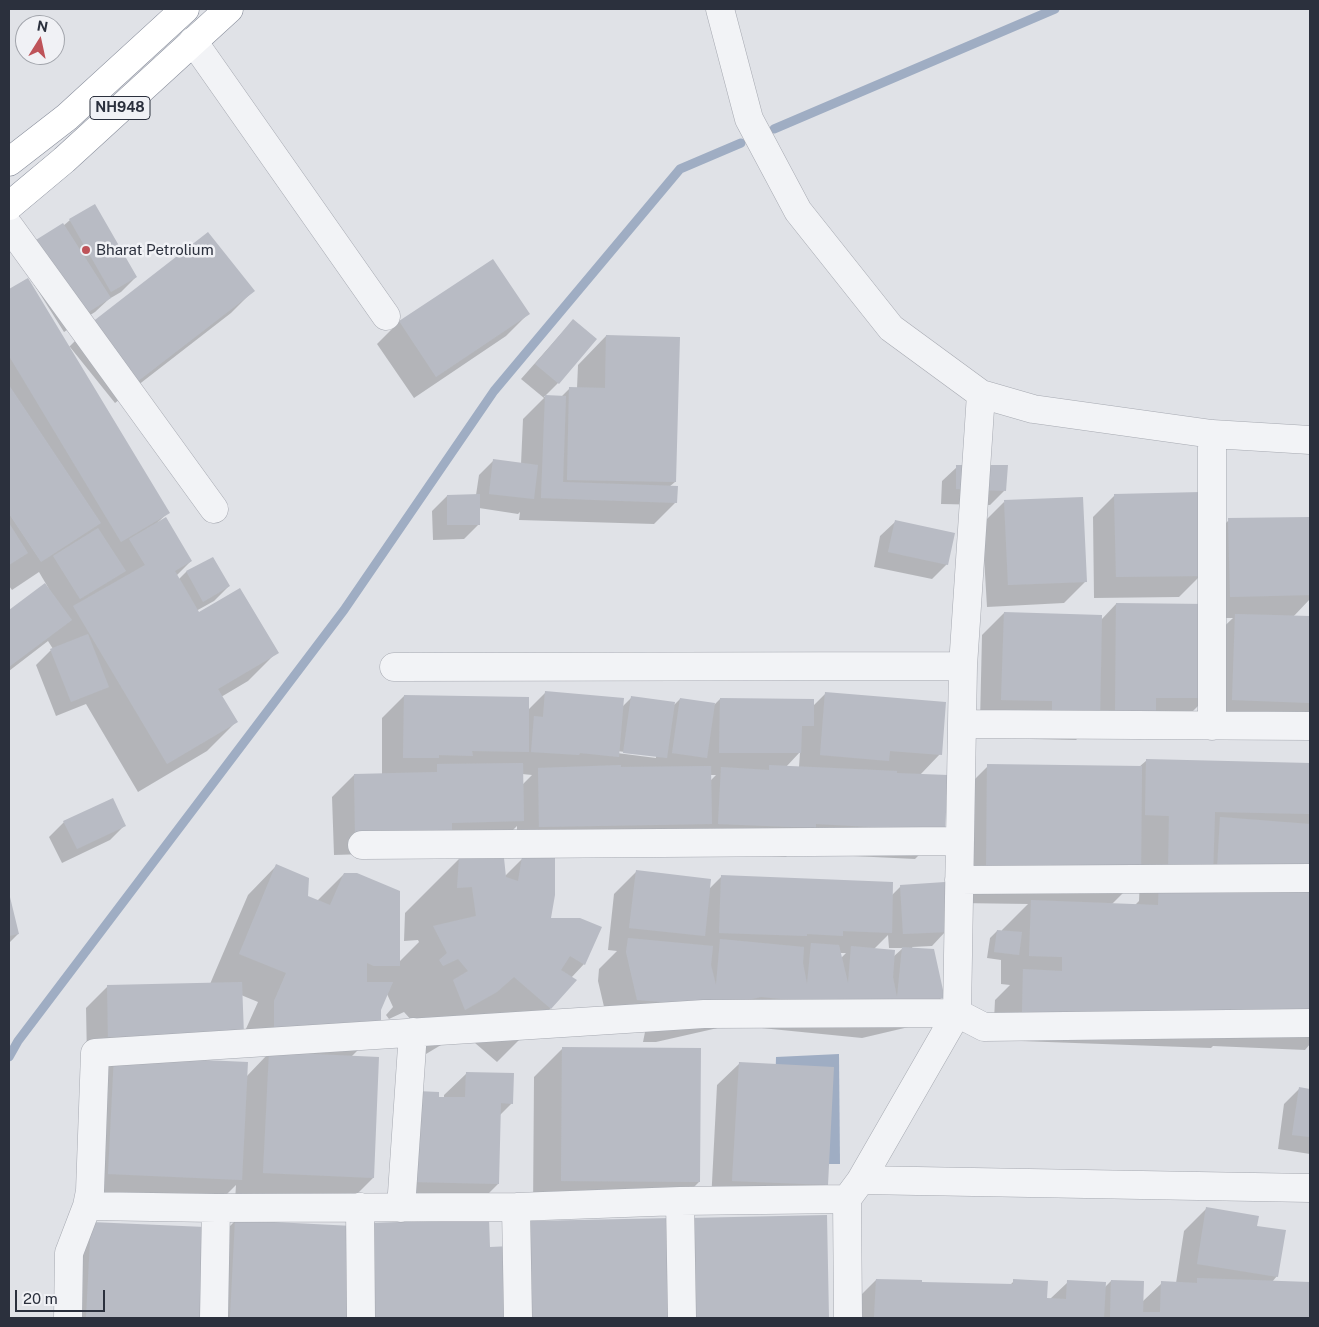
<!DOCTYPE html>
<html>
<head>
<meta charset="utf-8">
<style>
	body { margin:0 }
	#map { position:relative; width:1319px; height:1327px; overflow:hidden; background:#e0e2e7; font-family:"Public Sans",sans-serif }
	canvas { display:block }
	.frame { position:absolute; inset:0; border:10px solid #2b303d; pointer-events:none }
	.north { position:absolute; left:15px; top:15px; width:50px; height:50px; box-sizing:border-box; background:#f0f1f5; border:1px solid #a1a4ab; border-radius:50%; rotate:10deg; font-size:14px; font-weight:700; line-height:20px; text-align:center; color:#2b303d }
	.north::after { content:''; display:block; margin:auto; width:18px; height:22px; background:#be5359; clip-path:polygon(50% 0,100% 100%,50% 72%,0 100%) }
	.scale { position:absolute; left:15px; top:1290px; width:90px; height:22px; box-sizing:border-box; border:2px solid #2b303d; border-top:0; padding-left:6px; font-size:15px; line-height:18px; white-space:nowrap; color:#2b303d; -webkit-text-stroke:4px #f0f1f5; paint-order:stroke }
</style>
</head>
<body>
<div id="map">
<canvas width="1319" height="1327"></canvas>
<div class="frame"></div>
<div class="north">N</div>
<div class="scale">20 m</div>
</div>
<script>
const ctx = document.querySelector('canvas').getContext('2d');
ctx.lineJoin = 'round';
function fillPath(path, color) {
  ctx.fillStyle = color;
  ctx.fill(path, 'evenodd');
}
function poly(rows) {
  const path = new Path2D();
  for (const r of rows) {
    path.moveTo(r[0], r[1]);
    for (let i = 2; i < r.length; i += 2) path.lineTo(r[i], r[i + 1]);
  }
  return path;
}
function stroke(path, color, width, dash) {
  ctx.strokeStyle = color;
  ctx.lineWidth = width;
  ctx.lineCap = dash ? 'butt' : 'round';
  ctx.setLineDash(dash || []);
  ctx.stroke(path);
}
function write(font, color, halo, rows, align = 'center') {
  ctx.font = font + ' "Public Sans",sans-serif';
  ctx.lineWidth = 5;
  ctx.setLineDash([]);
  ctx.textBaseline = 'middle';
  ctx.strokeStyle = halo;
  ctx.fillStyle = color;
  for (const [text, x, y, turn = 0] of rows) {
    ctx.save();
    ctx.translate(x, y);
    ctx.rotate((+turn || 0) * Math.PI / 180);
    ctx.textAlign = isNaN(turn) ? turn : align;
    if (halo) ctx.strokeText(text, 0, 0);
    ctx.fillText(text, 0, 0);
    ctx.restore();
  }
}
fillPath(poly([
	[839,1054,840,1164,773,1164,776,1057]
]), '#9fadc3');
fillPath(poly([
	[70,220,136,277,121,292,109,299,95,312,64,332,18,259,63,226],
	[492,261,528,314,506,336,414,398,377,344,399,322],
	[27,279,69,347,92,324,253,291,231,313,115,403,70,347,69,348,168,513,158,522,191,561,176,576,178,580,186,572,213,558,229,586,214,601,196,611,277,652,248,681,221,697,236,722,207,751,138,792,86,704,56,716,36,665,50,651,53,649,48,641,9,671,9,611,44,585,48,590,49,589,39,572,12,590,9,586,9,290],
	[573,321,558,383,544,397,561,397,570,388,577,388,578,365,606,336,675,482,669,487,676,502,654,524,519,520,520,512,518,514,479,508,479,524,464,539,433,540,432,511,447,496,476,495,479,475,494,460,521,464,523,419,544,398,521,379,559,336],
	[957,467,1005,490,990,505,941,504,942,481],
	[1115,495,1201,575,1179,597,1094,598,1093,517],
	[1004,502,1086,581,1064,603,987,607,982,524],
	[1310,518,1310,599,1293,617,1310,617,1310,717,1211,722,1213,637,1233,618,1207,618,1206,698,1184,720,1152,719,1133,739,1094,739,1094,723,1076,740,1030,739,1030,723,980,722,982,635,1004,613,1101,620,1116,604,1208,605,1207,542,1229,520],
	[895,522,947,564,932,579,874,567,880,536],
	[546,692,622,707,632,697,673,706,680,699,713,706,720,699,813,706,826,693,940,754,920,775,944,830,915,859,790,853,786,857,690,852,517,848,517,826,500,843,429,852,334,855,332,797,354,775,382,774,382,718,404,696,528,710],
	[617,751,656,756,656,758,617,753],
	[800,752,799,767,786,767],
	[522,774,532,775,522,785],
	[710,775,716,775,710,781],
	[1147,760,1310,765,1310,1044,1305,1050,1213,1046,1211,1048,993,1040,995,1000,1010,985,1001,984,1001,960,987,958,990,938,997,931,1002,932,1002,930,1028,904,958,903,959,795,988,766,1139,767],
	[1140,876,1139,901,1135,905,1112,904],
	[64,822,124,826,110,840,62,863,49,837],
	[523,858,549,920,584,964,571,978,575,981,550,1009,497,1062,460,1030,441,1045,411,1063,413,1022,404,1012,389,1019,386,1015,393,1007,387,994,380,1010,380,1028,351,1057,373,1178,344,1207,235,1201,236,1185,212,1209,80,1203,87,1059,86,1008,108,986,210,984,248,895,276,866,307,897,317,901,344,874,399,962,419,942,418,940,404,941,405,913,459,859,504,877],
	[241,995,258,1002,245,1031,267,1055,246,1077,164,1059],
	[636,872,709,889,722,876,892,895,901,886,946,931,932,946,912,947,942,997,913,1026,862,1038,731,1025,656,1042,643,1042,645,1032,609,1028,598,981,599,969,617,951,608,950,614,894],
	[888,935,889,948,903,948,893,957,873,950],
	[840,953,846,953,841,958],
	[9,895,18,934,9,943],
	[563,1048,699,1182,670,1211,533,1209,534,1077],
	[740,1063,826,1185,804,1207,711,1202,717,1085],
	[467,1073,512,1103,499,1116,498,1184,476,1206,391,1204,444,1098,444,1095],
	[1299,1089,1310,1090,1310,1154,1278,1149,1284,1104],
	[1206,1209,1256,1227,1277,1276,1272,1282,1310,1284,1310,1318,847,1318,847,1309,876,1280,920,1283,1009,1286,1014,1281,1046,1299,1050,1299,1068,1282,1104,1288,1111,1281,1142,1302,1162,1283,1176,1283,1184,1231],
	[826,1216,828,1318,203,1318,206,1250,235,1221,489,1248,506,1248,531,1223],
	[91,1223,204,1229,200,1318,59,1318]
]), '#0003');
stroke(poly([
	[774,129,1055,9],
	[9,1057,18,1041,344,610,494,391,680,169,741,143]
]), '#9fadc3', 9);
fillPath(poly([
	[95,204,137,277,111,292,69,219],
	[63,223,111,298,79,318,31,243],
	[208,232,255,291,137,382,91,323],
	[493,259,530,314,436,377,399,321],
	[28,278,170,513,121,542,9,356,9,289],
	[573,319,597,339,559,384,535,364],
	[606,335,680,337,676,482,567,480,569,387,605,388],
	[9,385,101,523,41,562,9,514],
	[545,395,566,396,563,482,678,486,677,503,541,498],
	[493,459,538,465,534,499,489,494],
	[956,465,1008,465,1006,491,956,489],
	[1201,492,1202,576,1116,577,1114,494],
	[480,494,480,525,447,525,447,495],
	[1083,497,1087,582,1008,585,1004,500],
	[166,517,192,561,175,571,199,612,240,588,279,653,218,689,238,722,167,764,73,606,145,565,129,539],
	[1310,517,1310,595,1230,597,1228,518],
	[895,520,955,533,948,565,888,552],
	[9,523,28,553,9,565],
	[98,528,126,571,80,599,53,556],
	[213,557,230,586,203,602,186,571],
	[45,583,72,620,9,667,9,610],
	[1116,603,1208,604,1207,698,1156,698,1156,718,1115,717],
	[1004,612,1102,615,1100,719,1052,718,1052,701,1001,700],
	[1235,614,1310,616,1310,703,1232,700],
	[88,634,109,687,71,702,50,649],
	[545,691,624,698,619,757,580,753,579,755,531,752,534,716,543,717],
	[825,692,946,702,942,755,890,751,889,761,820,755],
	[404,695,529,697,529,752,472,751,473,756,439,755,439,758,403,758],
	[631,696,675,702,667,758,623,753],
	[680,698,715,703,707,758,672,753],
	[720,698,814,699,814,726,802,726,801,753,719,753],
	[1146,759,1310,763,1310,814,1215,812,1213,875,1168,874,1169,816,1145,815],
	[523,763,524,821,452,823,452,831,355,833,354,774,437,772,437,764],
	[987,764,1142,766,1141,877,986,875],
	[621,765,621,767,711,766,712,824,539,827,538,768],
	[769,765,897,771,897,773,948,775,945,831,816,824,816,828,718,824,721,767,769,770],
	[113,798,126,826,77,849,63,821],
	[1220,817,1310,824,1310,877,1217,870],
	[522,857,555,857,555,895,551,918,580,918,602,927,585,965,570,956,561,970,577,980,551,1009,514,977,497,992,465,1010,453,980,468,971,458,959,443,966,439,960,447,953,433,926,476,916,472,887,457,888,459,858,504,858,506,877,518,881],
	[276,864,309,878,308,896,330,905,344,873,357,873,400,891,400,966,374,966,367,963,367,982,393,982,381,1010,381,1028,338,1027,274,1027,274,1001,286,973,239,954],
	[636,870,711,879,705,936,629,928],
	[721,875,893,882,892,933,843,931,843,936,807,934,807,936,719,933],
	[1159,880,1310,885,1310,1020,1241,1020,1022,1012,1023,969,1062,971,1062,957,1029,956,1031,900,1158,905],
	[945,882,948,932,903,934,900,885],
	[9,893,19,934,9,936],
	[997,930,1022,932,1019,955,994,952],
	[628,938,713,946,711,965,716,985,720,939,804,947,803,963,807,984,811,943,839,945,848,983,851,946,895,950,893,977,897,997,902,947,934,949,943,990,943,998,892,1010,761,997,685,1014,673,1003,637,1000,626,952],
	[242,982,244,1035,108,1037,107,985],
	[562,1047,701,1048,700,1182,561,1181],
	[269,1052,379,1057,374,1178,263,1173],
	[114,1056,248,1062,242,1180,108,1174],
	[739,1062,834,1067,828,1185,732,1181],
	[466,1072,514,1073,513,1104,501,1103,499,1184,412,1182,417,1091,439,1092,439,1097,465,1097],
	[1299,1087,1310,1089,1310,1137,1292,1135],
	[1206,1207,1259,1216,1257,1226,1286,1230,1278,1277,1197,1264],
	[827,1215,829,1318,691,1318,688,1218],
	[672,1218,675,1318,532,1318,530,1221],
	[489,1219,490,1247,511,1246,513,1318,372,1318,368,1223],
	[235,1220,353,1226,348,1318,230,1318],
	[91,1222,205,1227,201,1318,86,1318],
	[1197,1278,1310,1282,1310,1318,1110,1318,1111,1280,1144,1281,1143,1312,1160,1312,1161,1281,1197,1283],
	[876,1279,922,1280,922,1282,1013,1284,1013,1279,1048,1281,1047,1298,1066,1299,1067,1280,1106,1282,1104,1318,874,1318]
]), '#b8bbc4');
const minor = poly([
	[720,9,749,119,798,211,891,328,981,394,1033,409,1212,434,1310,440],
	[193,41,386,316],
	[9,226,214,509],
	[1212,434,1212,726],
	[394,667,963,666],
	[962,724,1310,726],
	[362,845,960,841],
	[959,880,1310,878],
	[861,1180,1310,1188],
	[847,1199,680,1201,516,1207,216,1208,87,1206,90,1191,95,1053,704,1014,957,1013,984,1027,1310,1023],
	[680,1201,682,1318],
	[360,1207,361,1318],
	[516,1207,518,1318],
	[401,1208,413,1032],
	[68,1318,69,1253,87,1206],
	[214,1318,216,1208],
	[848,1318,847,1199,861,1180,957,1013,963,666,981,394]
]);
const highway = poly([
	[9,162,67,117,185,9],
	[9,206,64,160,229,9]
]);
stroke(minor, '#a6a9b1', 29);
stroke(highway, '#898f9c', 29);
stroke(minor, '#f2f3f6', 28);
stroke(highway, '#fff', 28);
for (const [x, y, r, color] of [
	[86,250,5,"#be5359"]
]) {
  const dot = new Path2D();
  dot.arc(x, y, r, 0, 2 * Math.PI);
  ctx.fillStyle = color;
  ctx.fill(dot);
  stroke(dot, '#f0f1f5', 2);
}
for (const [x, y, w] of [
	[120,108,60]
]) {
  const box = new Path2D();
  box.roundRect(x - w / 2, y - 11.5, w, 23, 4);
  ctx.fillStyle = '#f0f1f5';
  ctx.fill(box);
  stroke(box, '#2b303d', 1);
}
write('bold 14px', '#2b303d', null, [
	["NH948",120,108]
]);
write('15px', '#2b303d', '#f0f1f5', [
	["Bharat Petrolium",96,250]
], 'left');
</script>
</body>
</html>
